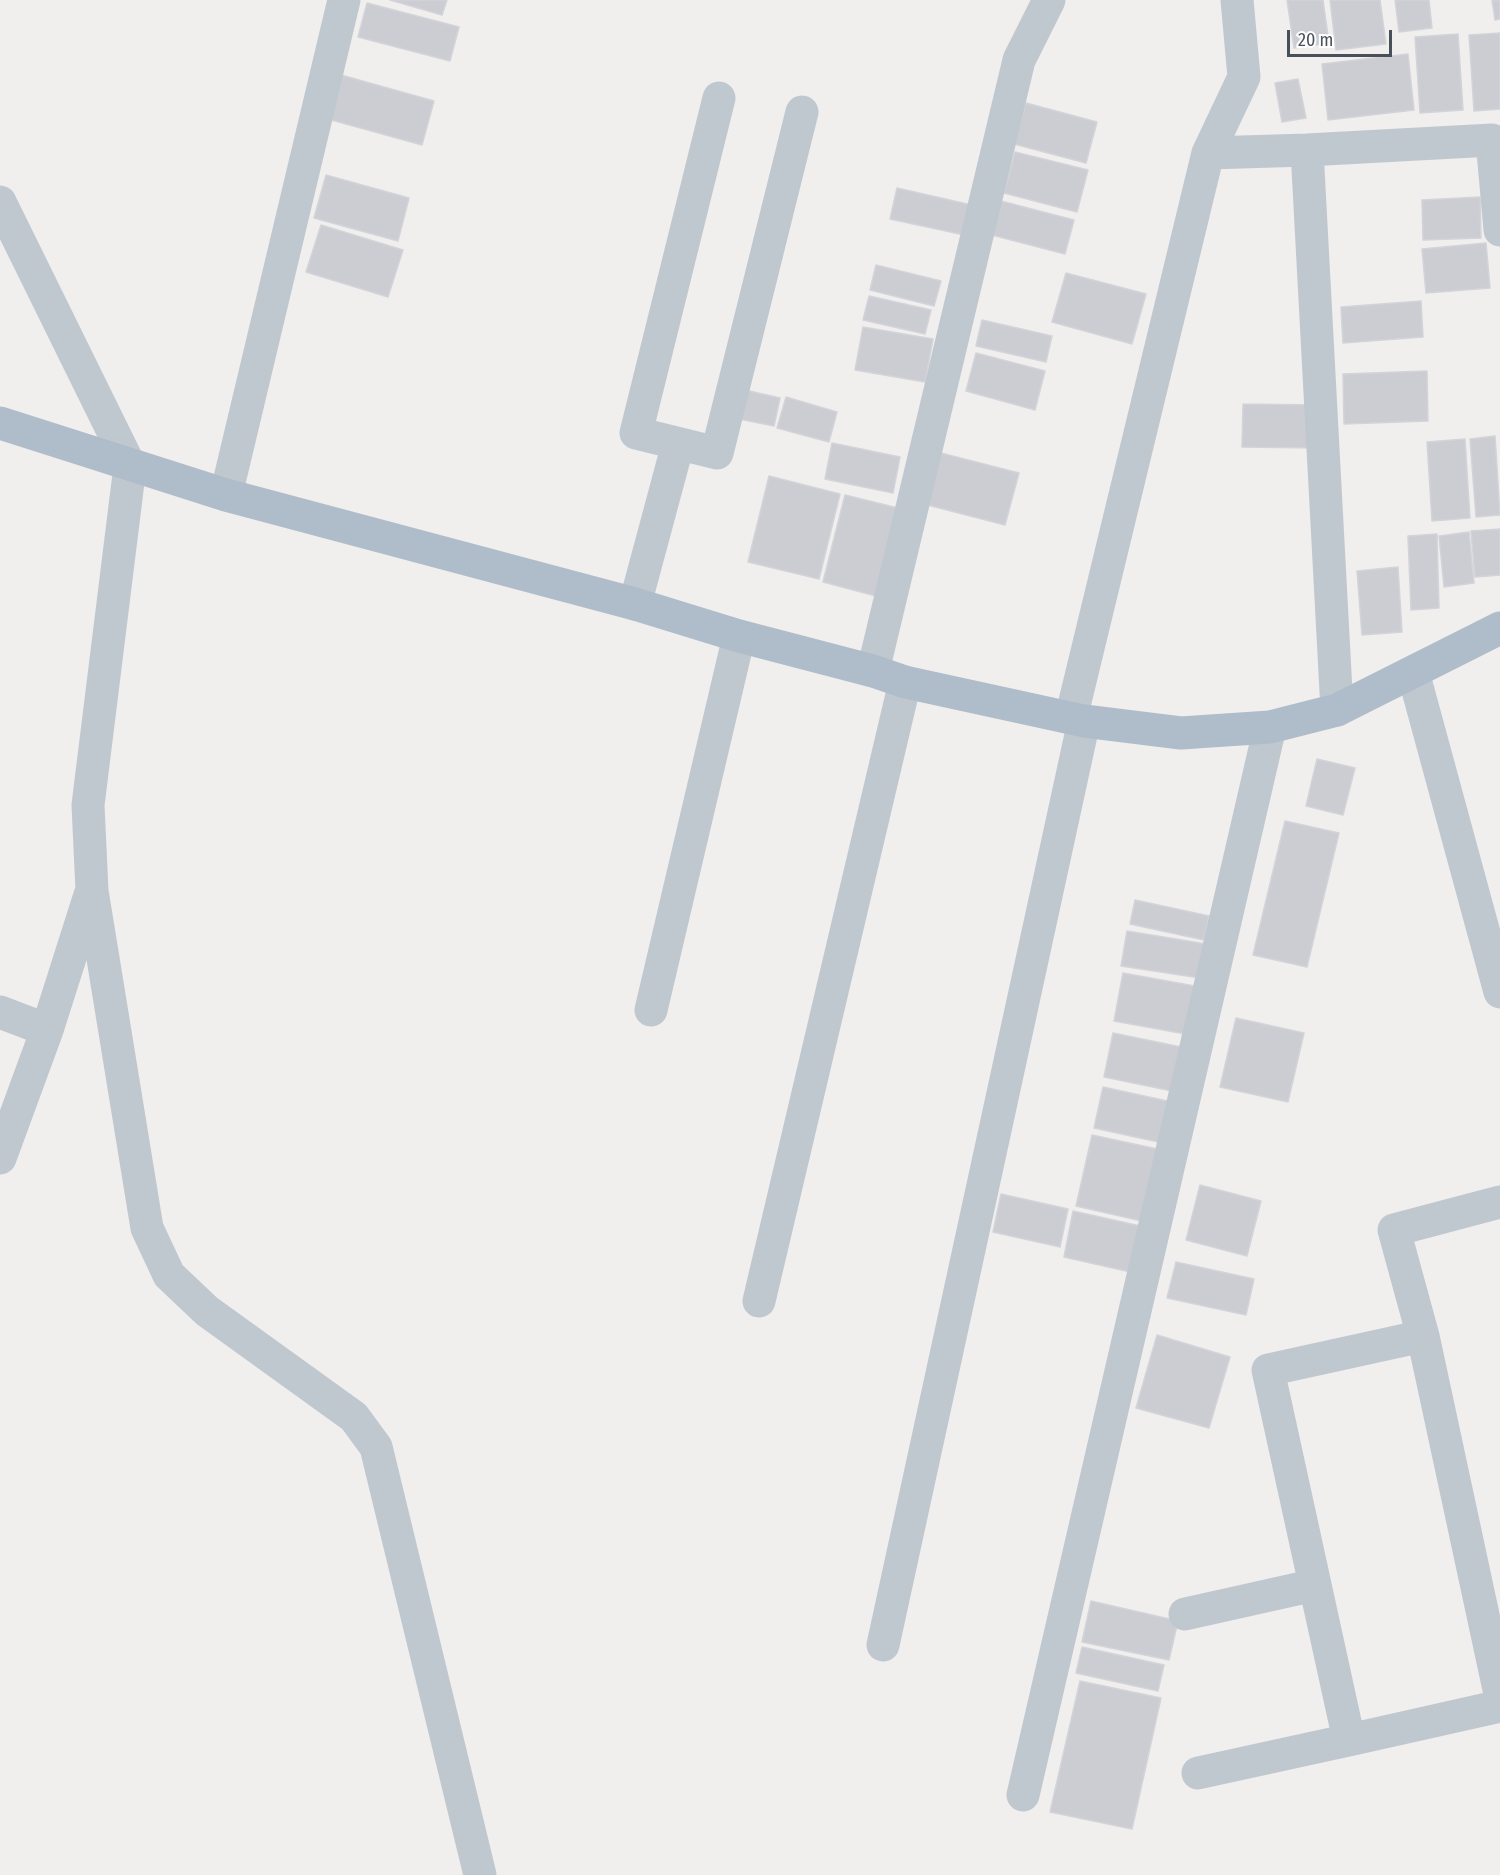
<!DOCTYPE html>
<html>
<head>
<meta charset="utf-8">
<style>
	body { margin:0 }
	#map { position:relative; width:1500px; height:1875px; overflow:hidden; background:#f1eeee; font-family:"Fira Sans Condensed",sans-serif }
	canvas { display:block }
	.scale { position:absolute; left:1287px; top:30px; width:105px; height:27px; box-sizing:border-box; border:3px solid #48515a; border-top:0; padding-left:8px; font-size:18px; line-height:21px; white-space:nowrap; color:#48515a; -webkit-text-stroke:4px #fff; paint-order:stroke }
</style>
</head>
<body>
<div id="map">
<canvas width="1500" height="1875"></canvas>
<div class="scale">20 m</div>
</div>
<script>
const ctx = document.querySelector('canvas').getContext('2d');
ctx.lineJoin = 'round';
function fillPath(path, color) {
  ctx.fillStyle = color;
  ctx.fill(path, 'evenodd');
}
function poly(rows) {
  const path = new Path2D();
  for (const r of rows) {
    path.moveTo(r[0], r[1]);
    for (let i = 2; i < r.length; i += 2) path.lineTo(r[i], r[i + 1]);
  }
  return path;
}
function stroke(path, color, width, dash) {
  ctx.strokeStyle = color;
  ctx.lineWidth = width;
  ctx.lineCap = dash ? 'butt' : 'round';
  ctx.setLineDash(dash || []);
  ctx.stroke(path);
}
const building = poly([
	[390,0,447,0,442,15,390,0],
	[1287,0,1323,0,1329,43,1294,48,1287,0],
	[1330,0,1380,0,1386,44,1336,50,1330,0],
	[1395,0,1429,0,1432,28,1399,32,1395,0],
	[1492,0,1500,0,1500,19,1495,20,1492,0],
	[367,3,459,27,450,61,358,37,367,3],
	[1500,33,1500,109,1474,111,1469,35,1500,33],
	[1458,34,1463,110,1420,113,1415,37,1458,34],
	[1408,54,1414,110,1328,120,1322,64,1408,54],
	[341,75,434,101,422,145,328,119,341,75],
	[1298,79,1306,118,1282,122,1275,83,1298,79],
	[1026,103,1097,122,1086,163,1014,144,1026,103],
	[1015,152,1088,170,1077,212,1004,193,1015,152],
	[326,175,409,198,398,241,314,218,326,175],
	[897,188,976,206,969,236,890,219,897,188],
	[1480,197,1481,238,1423,240,1422,200,1480,197],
	[997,200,1074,220,1065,254,988,234,997,200],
	[321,225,403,250,388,297,306,272,321,225],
	[1486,243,1490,288,1426,293,1422,249,1486,243],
	[876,265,941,281,934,306,870,290,876,265],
	[1066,273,1146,294,1132,344,1052,322,1066,273],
	[869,296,931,310,925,334,863,320,869,296],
	[1421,301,1423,337,1343,343,1341,307,1421,301],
	[982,320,1052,336,1046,362,976,346,982,320],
	[863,327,933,339,925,382,855,370,863,327],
	[976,353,1045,371,1035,410,966,391,976,353],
	[1427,371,1428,421,1344,424,1343,374,1427,371],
	[745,390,780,398,774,426,739,419,745,390],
	[786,397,837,412,829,442,777,428,786,397],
	[1243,404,1317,405,1316,448,1242,447,1243,404],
	[1495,436,1500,515,1476,517,1470,439,1495,436],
	[1465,439,1470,518,1432,521,1427,442,1465,439],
	[832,443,900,457,893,493,825,479,832,443],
	[933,451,1019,473,1005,525,920,503,933,451],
	[769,476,840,494,819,579,748,562,769,476],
	[845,495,898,508,876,596,823,582,845,495],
	[1500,529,1500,575,1475,577,1471,531,1500,529],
	[1469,532,1474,583,1444,587,1439,536,1469,532],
	[1437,534,1439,608,1411,610,1408,536,1437,534],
	[1398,567,1402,632,1362,635,1357,571,1398,567],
	[1317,759,1355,768,1343,815,1306,806,1317,759],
	[1285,821,1339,833,1307,967,1253,955,1285,821],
	[1135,900,1209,916,1204,940,1130,924,1135,900],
	[1127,931,1206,944,1200,978,1121,966,1127,931],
	[1123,973,1200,987,1191,1035,1114,1021,1123,973],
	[1236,1018,1304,1033,1288,1102,1220,1087,1236,1018],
	[1113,1033,1186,1048,1177,1092,1104,1077,1113,1033],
	[1103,1087,1172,1102,1163,1143,1094,1128,1103,1087],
	[1092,1135,1162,1150,1146,1222,1076,1206,1092,1135],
	[1200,1185,1261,1201,1247,1256,1186,1240,1200,1185],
	[1001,1194,1068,1209,1060,1247,993,1232,1001,1194],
	[1073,1211,1145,1227,1135,1273,1064,1257,1073,1211],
	[1176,1262,1254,1279,1246,1315,1167,1298,1176,1262],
	[1157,1335,1230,1357,1209,1428,1136,1408,1157,1335],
	[1091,1601,1178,1621,1169,1660,1082,1642,1091,1601],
	[1082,1647,1164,1665,1158,1691,1076,1673,1082,1647],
	[1080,1681,1161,1698,1132,1829,1050,1812,1080,1681]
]);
fillPath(building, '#cccdd2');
stroke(building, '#d2d4d9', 1.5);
stroke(poly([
	[719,98,636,433,717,453,802,112],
	[1307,150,1337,710],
	[1208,153,1307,150,1492,140,1500,230],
	[0,202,130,466,88,805,92,891,147,1228,169,1275,207,1311,354,1417,376,1447,480,1875],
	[226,495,344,0],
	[635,604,678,444],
	[873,671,1019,60,1049,0],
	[1413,672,1500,992],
	[1071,718,1208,153,1244,77,1237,0],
	[651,1010,739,636],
	[0,1012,47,1030],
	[0,1158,47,1030,90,895],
	[1500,1202,1394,1230,1423,1336,1500,1694],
	[759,1301,905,682],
	[1423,1336,1268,1370,1349,1740,1500,1706],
	[1185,1614,1315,1585],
	[883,1645,1084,721],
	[1198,1773,1349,1740],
	[1023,1795,1270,727]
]), '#c0c8cf', 33);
stroke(poly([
	[0,423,226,495,635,604,739,636,873,671,905,682,1084,721,1181,733,1270,727,1337,710,1500,628]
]), '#afbdcb', 33);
</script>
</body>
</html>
